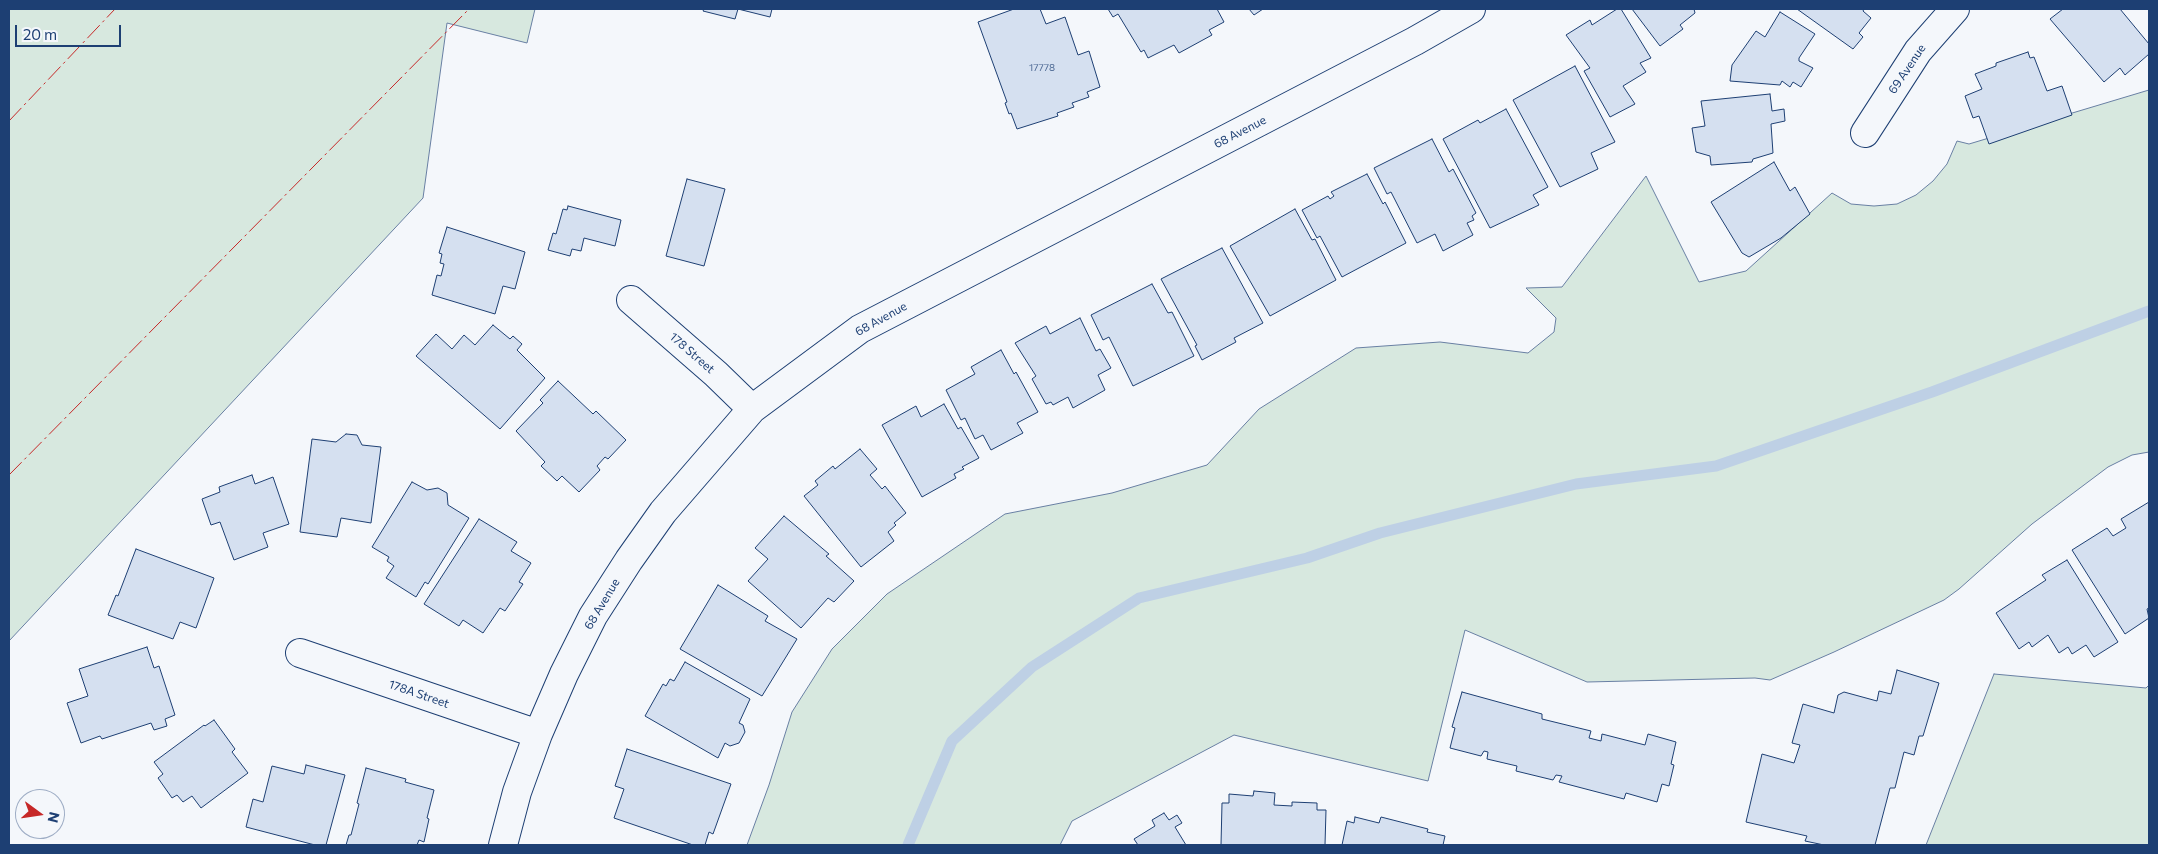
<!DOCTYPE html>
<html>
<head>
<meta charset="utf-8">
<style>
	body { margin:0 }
	#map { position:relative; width:2158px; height:854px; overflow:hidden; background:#f4f7fb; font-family:Commissioner,sans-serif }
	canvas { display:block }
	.frame { position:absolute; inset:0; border:10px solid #1d3f73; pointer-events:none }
	.north { position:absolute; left:15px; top:789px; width:50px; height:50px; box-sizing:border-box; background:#f4f7fb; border:1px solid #9eadc5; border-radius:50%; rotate:104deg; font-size:14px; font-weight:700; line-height:20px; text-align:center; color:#1d3f73 }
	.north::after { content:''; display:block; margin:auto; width:18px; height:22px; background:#c62828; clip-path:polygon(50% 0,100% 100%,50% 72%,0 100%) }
	.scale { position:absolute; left:15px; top:25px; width:106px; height:22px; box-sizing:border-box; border:2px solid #1d3f73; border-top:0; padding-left:6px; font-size:15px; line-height:18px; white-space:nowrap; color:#1d3f73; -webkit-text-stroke:4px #f4f7fb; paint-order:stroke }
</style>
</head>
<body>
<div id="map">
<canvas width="2158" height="854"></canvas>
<div class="frame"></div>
<div class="north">N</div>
<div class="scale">20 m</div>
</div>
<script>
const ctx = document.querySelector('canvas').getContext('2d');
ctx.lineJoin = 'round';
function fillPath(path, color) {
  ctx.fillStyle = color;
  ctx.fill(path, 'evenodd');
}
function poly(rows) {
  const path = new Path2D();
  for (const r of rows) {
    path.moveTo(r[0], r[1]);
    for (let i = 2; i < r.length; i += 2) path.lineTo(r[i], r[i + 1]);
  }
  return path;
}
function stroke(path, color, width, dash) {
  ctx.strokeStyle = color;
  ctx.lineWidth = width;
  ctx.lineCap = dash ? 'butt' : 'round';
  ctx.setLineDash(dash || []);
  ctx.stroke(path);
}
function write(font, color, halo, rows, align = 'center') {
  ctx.font = font + ' Commissioner,sans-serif';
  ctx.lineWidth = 4;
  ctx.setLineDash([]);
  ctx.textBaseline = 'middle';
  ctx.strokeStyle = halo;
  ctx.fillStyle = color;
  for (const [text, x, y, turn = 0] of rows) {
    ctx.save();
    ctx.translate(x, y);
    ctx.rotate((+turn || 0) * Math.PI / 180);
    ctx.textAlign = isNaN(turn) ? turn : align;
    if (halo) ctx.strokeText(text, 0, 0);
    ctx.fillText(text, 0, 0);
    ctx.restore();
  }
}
const green = poly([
	[9,9,535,9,527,43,447,23,423,198,9,641,9,9],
	[2149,90,2149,452,2132,455,2108,467,2032,524,1959,589,1944,600,1834,652,1770,680,1755,678,1587,682,1465,630,1428,781,1234,735,1072,821,1060,845,747,845,769,785,792,712,832,649,887,594,1005,514,1112,493,1207,465,1259,409,1356,348,1440,342,1528,353,1554,332,1556,318,1526,288,1562,287,1646,176,1699,282,1746,271,1832,193,1851,204,1874,206,1897,204,1916,195,1933,181,1947,164,1957,141,1969,144,2149,90],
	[1994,674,2146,688,2149,685,2149,845,1926,845,1994,674]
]);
fillPath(green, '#d7e8df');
stroke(green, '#687fa3', 1);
stroke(poly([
	[908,845,952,741,1032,667,1139,598,1307,558,1380,533,1576,484,1716,466,1932,392,2149,311]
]), '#bed0e5', 11);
const building = poly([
	[704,9,772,9,770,17,738,9,735,19,703,11,704,9],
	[1014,9,1040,9,1046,24,1065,17,1078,55,1089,51,1100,87,1087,92,1089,97,1072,103,1074,107,1057,113,1058,116,1017,129,1011,113,1009,114,1005,103,1007,102,978,22,1014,9],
	[1108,9,1217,9,1224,22,1209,30,1212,35,1179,53,1174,45,1148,58,1144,50,1141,52,1118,14,1113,17,1108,9],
	[1249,9,1263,9,1254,15,1249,9],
	[1617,9,1621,9,1651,58,1640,63,1646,72,1623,86,1635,104,1610,117,1584,71,1590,68,1566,35,1590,20,1592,25,1617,9],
	[1632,9,1694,9,1695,13,1680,25,1683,29,1660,46,1632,9],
	[1797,9,1864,9,1863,11,1871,18,1859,33,1863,37,1853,49,1797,9],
	[2063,9,2120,9,2149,44,2149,54,2125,75,2120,68,2104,82,2050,19,2063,9],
	[1780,12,1815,34,1799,58,1799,61,1813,68,1801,87,1793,82,1790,87,1782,81,1780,85,1730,81,1732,65,1756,31,1765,37,1780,12],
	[2028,52,2030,58,2034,57,2047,91,2062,86,2072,115,1989,144,1979,116,1973,118,1965,96,1982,89,1975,74,1996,66,1996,63,2028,52],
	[1575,66,1615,142,1591,153,1598,169,1560,187,1513,100,1575,66],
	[1770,94,1772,111,1784,109,1785,121,1771,124,1773,153,1753,159,1752,162,1711,165,1710,156,1696,152,1692,128,1705,126,1701,101,1770,94],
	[1506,109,1548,187,1533,195,1539,205,1490,228,1443,139,1478,120,1480,123,1506,109],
	[1432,139,1449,172,1453,169,1476,213,1472,216,1474,220,1467,223,1473,235,1443,251,1435,234,1417,243,1391,192,1387,194,1374,168,1432,139],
	[1774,162,1790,191,1795,187,1810,214,1781,238,1749,257,1742,253,1711,202,1774,162],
	[1367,174,1383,204,1385,202,1406,243,1342,277,1320,236,1317,238,1302,210,1328,196,1330,199,1334,196,1331,192,1367,174],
	[687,179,725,189,704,266,666,256,687,179],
	[568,206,621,220,615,246,584,238,581,251,572,249,570,256,548,250,553,233,556,234,563,209,567,210,568,206],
	[1295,209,1312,240,1315,239,1336,280,1270,316,1230,246,1295,209],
	[447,227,525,252,515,289,503,286,495,314,432,295,437,275,441,276,444,264,440,263,442,254,439,253,447,227],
	[1222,248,1263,323,1234,338,1236,342,1202,360,1195,346,1197,345,1161,279,1222,248],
	[1152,284,1168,313,1172,312,1194,356,1133,386,1109,337,1103,340,1091,315,1152,284],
	[1080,318,1096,351,1100,349,1111,368,1098,375,1105,390,1073,408,1068,397,1053,405,1051,402,1046,404,1032,379,1036,376,1015,343,1046,326,1050,334,1080,318],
	[493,325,510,339,513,336,522,344,517,350,545,378,500,429,416,356,436,334,452,349,464,335,475,345,493,325],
	[1001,350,1014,374,1016,372,1038,412,1017,423,1023,433,991,450,983,435,975,439,965,418,961,420,946,390,975,374,971,367,1001,350],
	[558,381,593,414,596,411,626,440,608,459,605,457,597,466,600,470,579,492,562,476,557,481,541,466,545,462,516,431,543,403,540,400,558,381],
	[944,404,958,429,961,427,979,458,962,467,964,469,954,474,956,478,922,497,882,425,916,406,921,417,944,404],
	[346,434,357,435,362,445,381,447,371,523,341,518,337,537,300,532,312,439,336,442,346,434],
	[860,449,877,469,870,475,882,489,885,486,906,513,894,523,896,525,888,532,894,541,861,567,804,496,818,485,815,481,833,466,835,469,860,449],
	[252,475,255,484,273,477,289,524,263,533,268,547,234,560,220,522,211,525,202,499,220,492,219,487,252,475],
	[412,482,427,490,438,488,447,493,448,505,469,518,428,584,425,582,416,597,386,578,394,566,387,561,389,557,372,547,412,482],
	[2149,502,2149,608,2147,609,2149,618,2125,634,2072,550,2107,528,2113,536,2126,528,2121,519,2149,502],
	[784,516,829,554,826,556,854,581,834,602,828,598,801,628,748,581,768,559,755,548,784,516],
	[479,519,517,542,511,551,531,563,519,582,523,584,505,611,500,608,483,633,463,620,459,626,424,604,479,519],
	[136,549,214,578,196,628,180,622,173,639,108,615,116,595,118,596,136,549],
	[2067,560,2118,642,2094,657,2086,645,2072,654,2068,647,2059,653,2048,635,2032,647,2029,642,2019,649,1996,613,2046,580,2042,575,2067,560],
	[718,585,768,616,765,621,797,639,762,696,680,649,718,585],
	[147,647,154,668,159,666,175,715,165,719,167,726,154,730,151,723,102,739,100,736,81,743,67,703,88,696,79,669,147,647],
	[685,662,750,699,739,723,743,725,745,732,739,743,730,746,725,743,718,758,645,716,663,684,666,686,670,679,674,681,685,662],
	[1897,670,1939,683,1923,736,1919,736,1914,755,1904,752,1895,788,1890,788,1875,845,1824,845,1805,841,1807,836,1746,822,1762,754,1794,763,1800,745,1792,743,1803,704,1834,713,1838,695,1844,692,1877,701,1879,691,1891,694,1897,670],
	[1462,692,1542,714,1542,719,1591,731,1589,738,1601,741,1602,734,1645,745,1648,734,1676,742,1671,764,1674,765,1669,786,1662,784,1657,802,1626,793,1624,799,1559,782,1562,776,1556,775,1553,780,1516,771,1517,766,1487,759,1488,752,1484,751,1481,756,1450,748,1455,728,1452,727,1462,692],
	[214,720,235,749,232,752,248,773,201,808,192,796,183,802,177,795,172,798,158,778,163,774,154,762,204,725,205,726,214,720],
	[627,749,731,784,713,834,709,832,705,845,693,845,614,818,624,789,615,786,627,749],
	[306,765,345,775,326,845,315,845,246,827,253,799,263,802,272,766,304,774,306,765],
	[366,768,406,779,405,782,434,790,427,818,429,819,424,842,419,840,417,845,346,845,349,835,351,835,359,804,357,803,366,768],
	[1254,791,1275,793,1274,805,1292,806,1292,802,1317,803,1317,810,1326,810,1325,845,1221,845,1222,803,1229,803,1229,794,1253,796,1254,791],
	[1164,813,1169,820,1177,815,1182,823,1175,827,1186,845,1138,845,1134,839,1155,826,1152,820,1164,813],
	[1355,817,1379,823,1381,817,1428,829,1427,832,1445,836,1443,845,1445,845,1342,845,1347,821,1354,823,1355,817]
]);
fillPath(building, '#d5e0f0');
stroke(building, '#1d3f73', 1);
const minor = poly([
	[1865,133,1918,51,1955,9],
	[631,300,716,374,752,409],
	[300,653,538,734],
	[503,845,517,792,538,734,564,674,593,616,629,560,663,512,752,409,860,329,1415,41,1471,9]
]);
stroke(minor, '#1d3f73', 30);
stroke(minor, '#f4f7fb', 28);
stroke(poly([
	[9,121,115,9],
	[9,475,469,9]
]), '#c62828', 1, [18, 4, 2.5, 4]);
write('10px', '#4b6792', null, [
	["17778",1042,68]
]);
write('12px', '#1d3f73', '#f4f7fb', [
	["69 Avenue",1907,69,-56],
	["68 Avenue",1240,132,-27],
	["68 Avenue",881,319,-29],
	["178 Street",692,353,41],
	["68 Avenue",602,604,-59],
	["178A Street",419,694,19]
]);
</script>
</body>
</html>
